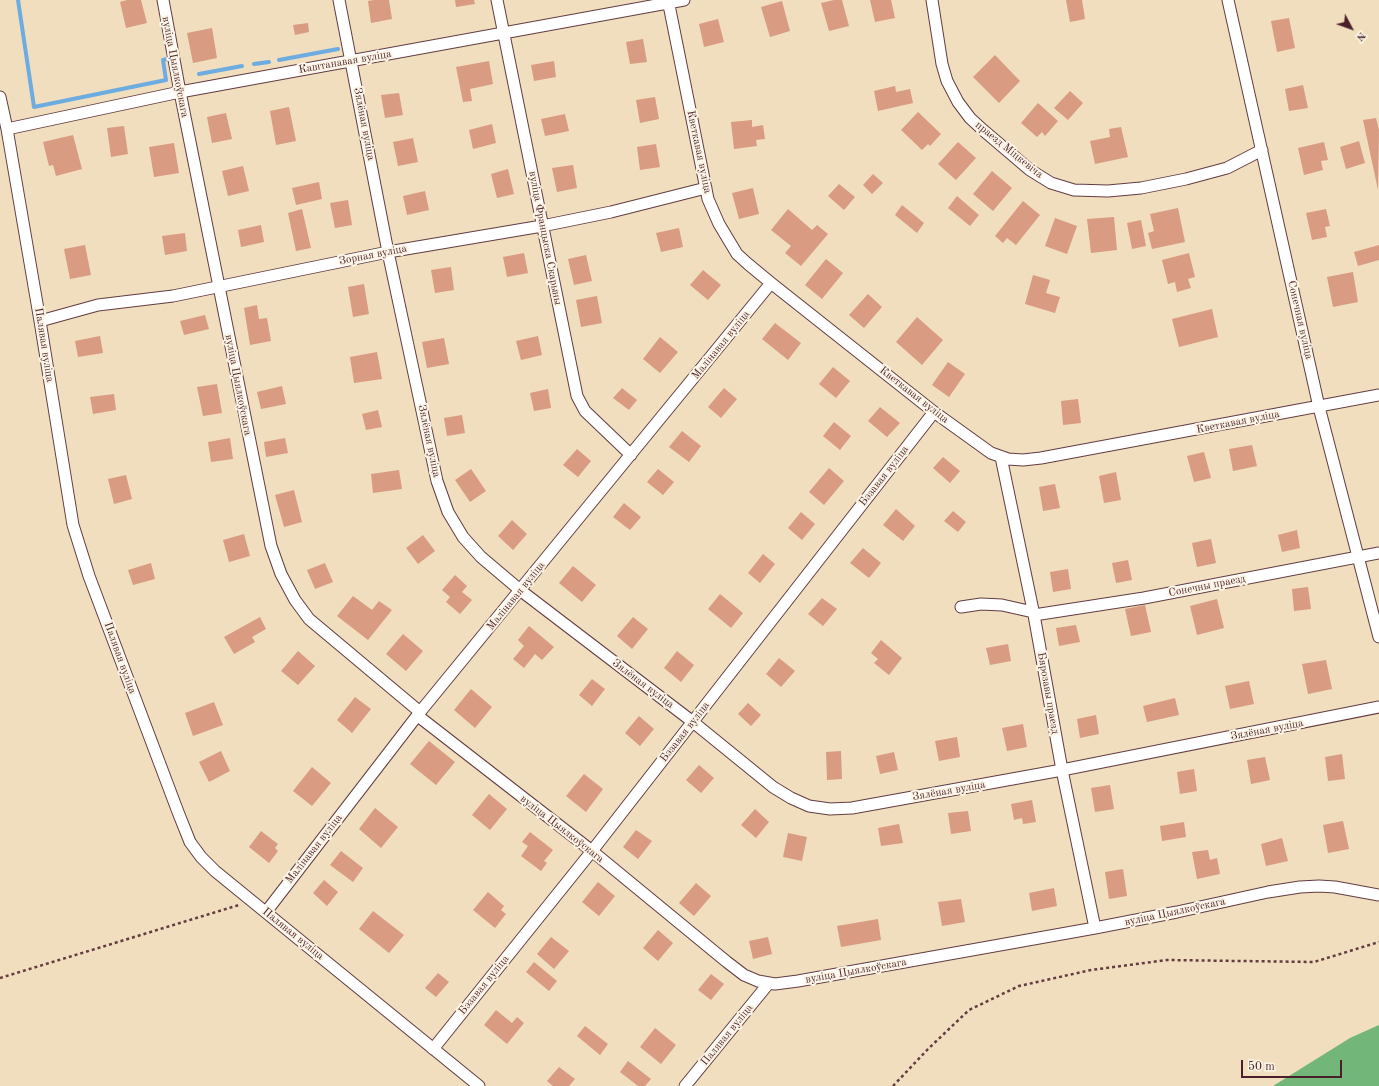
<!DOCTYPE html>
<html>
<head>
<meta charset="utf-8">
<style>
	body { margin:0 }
	#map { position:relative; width:1379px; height:1086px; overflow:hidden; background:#f0debe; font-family:"Old Standard TT",serif }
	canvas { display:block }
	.north { position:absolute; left:1331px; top:8px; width:40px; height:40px; -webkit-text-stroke:3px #fcf5e5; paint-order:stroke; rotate:131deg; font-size:11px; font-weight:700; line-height:16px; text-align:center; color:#4a1f2b }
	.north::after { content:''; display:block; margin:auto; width:14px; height:18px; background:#4a1f2b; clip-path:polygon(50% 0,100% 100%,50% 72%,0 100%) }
	.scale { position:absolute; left:1241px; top:1060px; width:101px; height:18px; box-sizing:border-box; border:2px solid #4a1f2b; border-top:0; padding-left:5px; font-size:12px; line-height:14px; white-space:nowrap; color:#4a1f2b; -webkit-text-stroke:3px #fcf5e5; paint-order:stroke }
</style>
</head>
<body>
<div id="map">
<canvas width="1379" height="1086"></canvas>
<div class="north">N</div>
<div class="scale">50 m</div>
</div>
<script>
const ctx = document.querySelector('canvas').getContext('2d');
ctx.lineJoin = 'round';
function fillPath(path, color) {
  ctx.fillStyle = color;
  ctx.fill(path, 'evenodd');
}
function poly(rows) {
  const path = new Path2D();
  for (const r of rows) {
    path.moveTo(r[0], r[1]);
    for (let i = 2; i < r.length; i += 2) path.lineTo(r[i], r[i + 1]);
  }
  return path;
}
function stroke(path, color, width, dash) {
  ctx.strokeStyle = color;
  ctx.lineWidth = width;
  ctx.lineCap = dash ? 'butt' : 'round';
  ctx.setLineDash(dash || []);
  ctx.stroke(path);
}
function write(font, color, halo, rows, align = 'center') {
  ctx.font = font + ' "Old Standard TT",serif';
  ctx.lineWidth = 4;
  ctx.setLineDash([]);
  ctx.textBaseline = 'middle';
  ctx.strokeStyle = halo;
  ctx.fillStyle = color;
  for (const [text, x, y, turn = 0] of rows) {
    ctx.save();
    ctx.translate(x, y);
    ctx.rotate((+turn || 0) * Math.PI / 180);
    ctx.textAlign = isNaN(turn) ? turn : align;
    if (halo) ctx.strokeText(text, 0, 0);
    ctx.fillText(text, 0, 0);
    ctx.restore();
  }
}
fillPath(poly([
	[1379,1025,1379,1086,1273,1086,1350,1038]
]), '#72b67a');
stroke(poly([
	[18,0,34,107,166,80,163,60,167,59],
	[279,60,338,49],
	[254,64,269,62],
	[199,74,242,66]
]), '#6cace0', 4);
fillPath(poly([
	[127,0,141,0,147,23,126,28,120,2],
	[374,0,389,0,392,19,371,23,368,1],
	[455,0,474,0,475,4,456,7],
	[834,0,842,0,849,26,829,31,821,3],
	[870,0,891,0,895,18,875,22],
	[1066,0,1082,0,1085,19,1070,22],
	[782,1,790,31,770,37,761,7],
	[1289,18,1295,48,1277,52,1271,21],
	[718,19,724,42,704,47,699,24],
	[308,23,309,32,295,35,293,25],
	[212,28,217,58,193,63,187,33],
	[643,39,647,62,630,64,626,42],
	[995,55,1020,81,999,103,973,77],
	[489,61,493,84,470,89,472,101,463,102,456,67],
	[554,61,556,77,534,81,531,65],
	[1303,85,1308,108,1289,111,1285,89],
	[895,86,896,92,910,89,913,103,878,111,874,91],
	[1070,91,1083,103,1068,120,1054,108],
	[399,93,403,115,385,118,381,95],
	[655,97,659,119,640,123,636,100],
	[1038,103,1058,121,1045,136,1042,132,1037,137,1021,123],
	[289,107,296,141,276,145,270,111],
	[918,112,941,134,930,146,928,144,922,150,901,130],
	[226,113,232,139,212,143,207,117],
	[565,114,569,131,545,136,541,119],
	[1376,118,1379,130,1378,190,1363,120],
	[752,120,752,127,763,125,765,139,756,140,757,146,734,149,731,122],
	[492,124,496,143,473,149,469,130],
	[124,126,128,154,111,157,107,128],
	[1121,127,1128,157,1095,164,1090,141,1110,137,1109,129],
	[73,135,82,169,56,176,53,165,49,166,43,142],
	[413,138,418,162,398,166,393,142],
	[1359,141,1365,163,1346,169,1340,147],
	[958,142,976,158,956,180,938,164],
	[1324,142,1328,160,1321,161,1323,170,1304,175,1298,148],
	[174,143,179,173,154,177,149,147],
	[656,144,660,167,640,170,637,147],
	[573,165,577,188,557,192,552,168],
	[243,166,249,191,228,196,222,171],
	[508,169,514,194,497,198,491,174],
	[992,171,1012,188,993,211,973,194],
	[873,174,883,183,872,194,863,185],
	[319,182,322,199,296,205,292,188],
	[839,184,855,197,844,210,828,196],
	[753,188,759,214,739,219,732,193],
	[425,191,429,210,407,215,403,196],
	[957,196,979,215,970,226,948,208],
	[348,200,352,225,335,228,330,203],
	[1023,201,1040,215,1016,245,1007,238,1003,243,995,236],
	[902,205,924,223,917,233,895,215],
	[1178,208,1185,242,1152,249,1148,233,1154,231,1150,214],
	[302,209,311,248,296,251,288,213],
	[788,209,812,230,817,225,828,234,801,266,785,253,791,246,771,230],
	[1326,209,1330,226,1325,227,1327,237,1312,240,1306,213],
	[1114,217,1117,250,1091,253,1087,219],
	[1055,218,1077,226,1067,254,1045,246],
	[1141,220,1146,246,1132,249,1127,223],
	[261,225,264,242,241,247,238,230],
	[679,228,683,247,661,252,656,233],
	[185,233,187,251,165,255,162,236],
	[85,245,91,275,70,279,64,249],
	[1379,245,1379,260,1358,266,1354,252],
	[524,253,528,273,507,277,503,257],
	[1189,253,1195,277,1188,279,1191,288,1177,292,1175,282,1168,284,1162,260],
	[586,255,592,281,574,285,568,259],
	[826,259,843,273,822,299,805,285],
	[451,267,454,290,435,293,431,270],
	[703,270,721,285,708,300,690,285],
	[1353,272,1358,302,1333,307,1327,277],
	[1033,275,1050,280,1046,293,1060,297,1055,313,1025,304],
	[364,284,369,314,353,317,348,287],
	[868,294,882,307,864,328,849,315],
	[597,296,602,323,581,327,576,300],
	[257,305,259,319,267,318,271,341,250,345,244,308],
	[1212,309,1218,337,1179,347,1172,319],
	[205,315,209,329,184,335,180,321],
	[917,317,943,340,922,365,896,342],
	[775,323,801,343,788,360,762,339],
	[100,336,103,353,78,357,75,341],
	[538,336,542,355,521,360,516,341],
	[660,337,678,352,660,373,643,359],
	[444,338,449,364,427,368,422,342],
	[377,352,382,379,354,383,350,357],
	[948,362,965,374,949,397,932,385],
	[833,367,850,381,836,398,819,384],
	[217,384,222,413,203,416,197,387],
	[282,386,286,404,261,409,257,392],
	[622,388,637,400,629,410,613,398],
	[724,388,737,399,721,418,708,407],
	[548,389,551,408,534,411,530,393],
	[114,394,116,410,93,414,90,397],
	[1078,399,1081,423,1063,425,1061,401],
	[880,407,900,423,887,437,868,421],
	[378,410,382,427,366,430,362,414],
	[462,415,465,433,447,436,444,418],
	[834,422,851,436,840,450,823,436],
	[682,431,701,446,689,462,669,447],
	[230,438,233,459,211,462,208,442],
	[285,438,288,453,266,457,264,442],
	[1252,445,1257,466,1233,471,1229,449],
	[577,449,591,461,578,477,563,465],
	[1204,452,1211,478,1194,482,1187,456],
	[943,457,960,471,950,483,933,468],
	[829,468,844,481,824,505,809,492],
	[471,469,486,491,470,502,455,480],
	[658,469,674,482,663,495,647,482],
	[399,470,402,489,373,493,371,474],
	[1116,472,1121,500,1104,503,1099,476],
	[126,475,132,499,114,504,108,479],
	[1055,484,1060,508,1043,511,1039,487],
	[294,490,302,522,284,527,275,495],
	[624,503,641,517,630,530,613,517],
	[896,509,915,526,903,541,883,525],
	[953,511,966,522,958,532,944,521],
	[801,512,815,524,802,540,788,528],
	[512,520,527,534,513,550,498,536],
	[1297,530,1300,548,1282,552,1278,535],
	[244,534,250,556,229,562,223,540],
	[423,535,435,551,418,564,406,548],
	[1211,539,1216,563,1197,567,1192,543],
	[863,548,881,563,869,578,850,563],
	[763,554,775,564,760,583,748,573],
	[1128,560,1132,580,1116,583,1112,563],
	[151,563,155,579,133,585,128,570],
	[325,563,333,582,315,589,307,570],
	[573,566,596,585,582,602,559,583],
	[1068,569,1071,589,1053,592,1050,572],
	[455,575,467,586,462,592,472,600,460,614,446,602,450,597,442,590],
	[1308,587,1311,609,1294,611,1292,589],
	[720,594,743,613,731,628,708,609],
	[353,596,372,610,379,601,392,610,368,640,337,616],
	[822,598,837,609,823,626,808,614],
	[1217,599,1224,628,1197,635,1190,606],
	[1145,605,1151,632,1131,636,1125,609],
	[260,617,266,629,252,637,255,642,234,654,224,637],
	[633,617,648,629,632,649,617,636],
	[1076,625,1080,642,1059,646,1056,628],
	[529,626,554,647,542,660,535,654,524,668,513,659,524,646,518,640],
	[403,634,423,651,406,671,386,654],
	[881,640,902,658,889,675,874,663,878,659,871,653],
	[1008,644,1011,661,990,665,986,648],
	[298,651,315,666,298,685,281,671],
	[677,651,694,665,681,682,664,668],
	[779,658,795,671,781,687,766,674],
	[1326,660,1332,689,1308,694,1302,664],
	[592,679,605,689,592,706,579,695],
	[1249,681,1254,704,1230,709,1225,686],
	[471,689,492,707,475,728,454,710],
	[355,697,371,709,352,733,337,720],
	[1175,698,1179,715,1147,722,1143,706],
	[214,702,223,725,193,736,185,713],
	[748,703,761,715,751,726,738,714],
	[1096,715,1099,734,1080,738,1077,719],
	[639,716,654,729,640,746,625,733],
	[1023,724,1027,747,1007,751,1002,728],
	[957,737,960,757,939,761,935,741],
	[429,741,455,762,436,785,410,764],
	[221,751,230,771,209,782,199,762],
	[841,751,842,779,827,780,826,752],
	[894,752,898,770,880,774,876,756],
	[1342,754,1345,779,1328,781,1325,757],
	[1265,757,1270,780,1251,784,1247,760],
	[699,765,714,778,701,793,686,780],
	[312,767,331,783,312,806,293,791],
	[1194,769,1197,791,1180,794,1177,772],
	[584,774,603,789,586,812,566,796],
	[1110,785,1114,809,1095,812,1091,788],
	[489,794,507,809,490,830,472,815],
	[1032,800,1036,822,1023,824,1022,818,1014,820,1011,804],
	[375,808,398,827,381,848,359,829],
	[755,809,769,822,756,838,741,825],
	[968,811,971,831,951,834,948,813],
	[1343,821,1349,849,1328,853,1323,825],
	[1184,822,1186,837,1162,841,1160,826],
	[899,824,903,843,881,846,878,828],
	[636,830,652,841,638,859,623,847],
	[261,831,278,844,275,848,278,851,269,863,249,847],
	[530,832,553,850,544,861,547,863,541,871,521,856,528,846,522,842],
	[788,833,807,837,802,861,783,857],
	[1282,838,1288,861,1266,866,1261,844],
	[1208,850,1210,860,1217,858,1220,874,1197,879,1192,852],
	[341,851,363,868,353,882,330,865],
	[1123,869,1127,896,1109,899,1105,872],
	[324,880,338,892,327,906,313,893],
	[598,882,615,896,599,916,582,902],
	[696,883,711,896,694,916,679,903],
	[1054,888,1057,906,1032,911,1029,893],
	[488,892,504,906,501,910,506,914,495,928,473,910],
	[961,899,965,922,942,926,938,902],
	[373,911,404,935,389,953,359,929],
	[878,919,881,940,841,947,837,926],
	[658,930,673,943,658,961,643,948],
	[551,937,569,951,554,969,537,954],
	[768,937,772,954,753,959,749,941],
	[534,962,557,981,549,991,526,972],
	[438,973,449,982,436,997,425,988],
	[711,974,724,984,711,1000,698,990],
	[496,1010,512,1023,517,1017,524,1023,507,1044,484,1025],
	[585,1026,608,1044,600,1055,577,1036],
	[655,1028,676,1045,661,1064,640,1047],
	[628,1061,651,1079,645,1086,638,1086,620,1072],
	[559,1067,575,1079,569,1086,553,1086,547,1081]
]), '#d99b82');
const street = poly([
	[163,0,180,92,271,546,281,574,295,600,309,619,420,712],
	[339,0,388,252,437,481,448,512,463,537,481,557,520,590,693,722,773,787,791,798,809,806,830,809,852,808,1062,770,1379,707],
	[497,0,577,396,585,411,631,455],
	[668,0,708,199,719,224,737,254,748,264,771,283,934,412,991,453,1008,459,1023,460,1041,458,1379,395],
	[932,0,942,64,947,81,958,102,970,118,983,130,1030,170,1051,183,1074,190,1108,191,1141,188,1186,179,1227,168,1262,150],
	[1228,0,1319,407,1379,637],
	[0,97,7,129,40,321,73,525,89,576,178,812,190,842,201,857,215,871,479,1086],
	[7,129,180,92,684,0],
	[40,321,98,305,173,296,388,252,542,226,611,212,706,188],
	[1001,457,1034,615,1062,770,1095,928],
	[961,607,981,604,1002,605,1033,612],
	[1034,615,1144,598,1379,553],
	[418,716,592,851,727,962,744,975,758,981,775,984,798,981,1095,928,1177,912,1268,892,1300,887,1319,886,1335,887,1379,895],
	[266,912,420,712,771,283],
	[433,1049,592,851,934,412],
	[685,1086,769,983]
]);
stroke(street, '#633c41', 13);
stroke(poly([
	[0,978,239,905],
	[893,1086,928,1049,969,1010,1019,986,1091,970,1167,960,1314,962,1379,942]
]), '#633c41', 2.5, [3, 3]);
stroke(street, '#fff', 11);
write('11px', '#4a1f2b', '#fcf5e5', [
	["Каштанавая вуліца",345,62,-10],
	["вуліца Цыялкоўскага",175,67,79],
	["Зялёная вуліца",364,124,79],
	["праезд Міцкевіча",1009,150,39],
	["Кветкавая вуліца",699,152,78],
	["вуліца Францыска Скарыны",545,238,79],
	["Зорная вуліца",373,255,-11],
	["Сонечная вуліца",1300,320,77],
	["Палявая вуліца",44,345,81],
	["Малінавая вуліца",721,345,-51],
	["вуліца Цыялкоўскага",238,385,79],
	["Кветкавая вуліца",914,395,38],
	["Кветкавая вуліца",1238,422,-11],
	["Зялёная вуліца",429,441,78],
	["Бэзавая вуліца",884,476,-52],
	["Сонечны праезд",1207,586,-11],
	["Малінавая вуліца",516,596,-51],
	["Палявая вуліца",120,658,70],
	["Зялёная вуліца",643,684,37],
	["Бярозавы праезд",1048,693,80],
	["Зялёная вуліца",1267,730,-11],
	["Бэзавая вуліца",685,732,-52],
	["Зялёная вуліца",949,791,-10],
	["вуліца Цыялкоўскага",562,829,38],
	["Малінавая вуліца",314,849,-52],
	["вуліца Цыялкоўскага",1175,912,-12],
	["Палявая вуліца",293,934,39],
	["вуліца Цыялкоўскага",856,971,-10],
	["Бэзавая вуліца",484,985,-51],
	["Палявая вуліца",727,1035,-51]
]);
</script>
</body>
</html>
